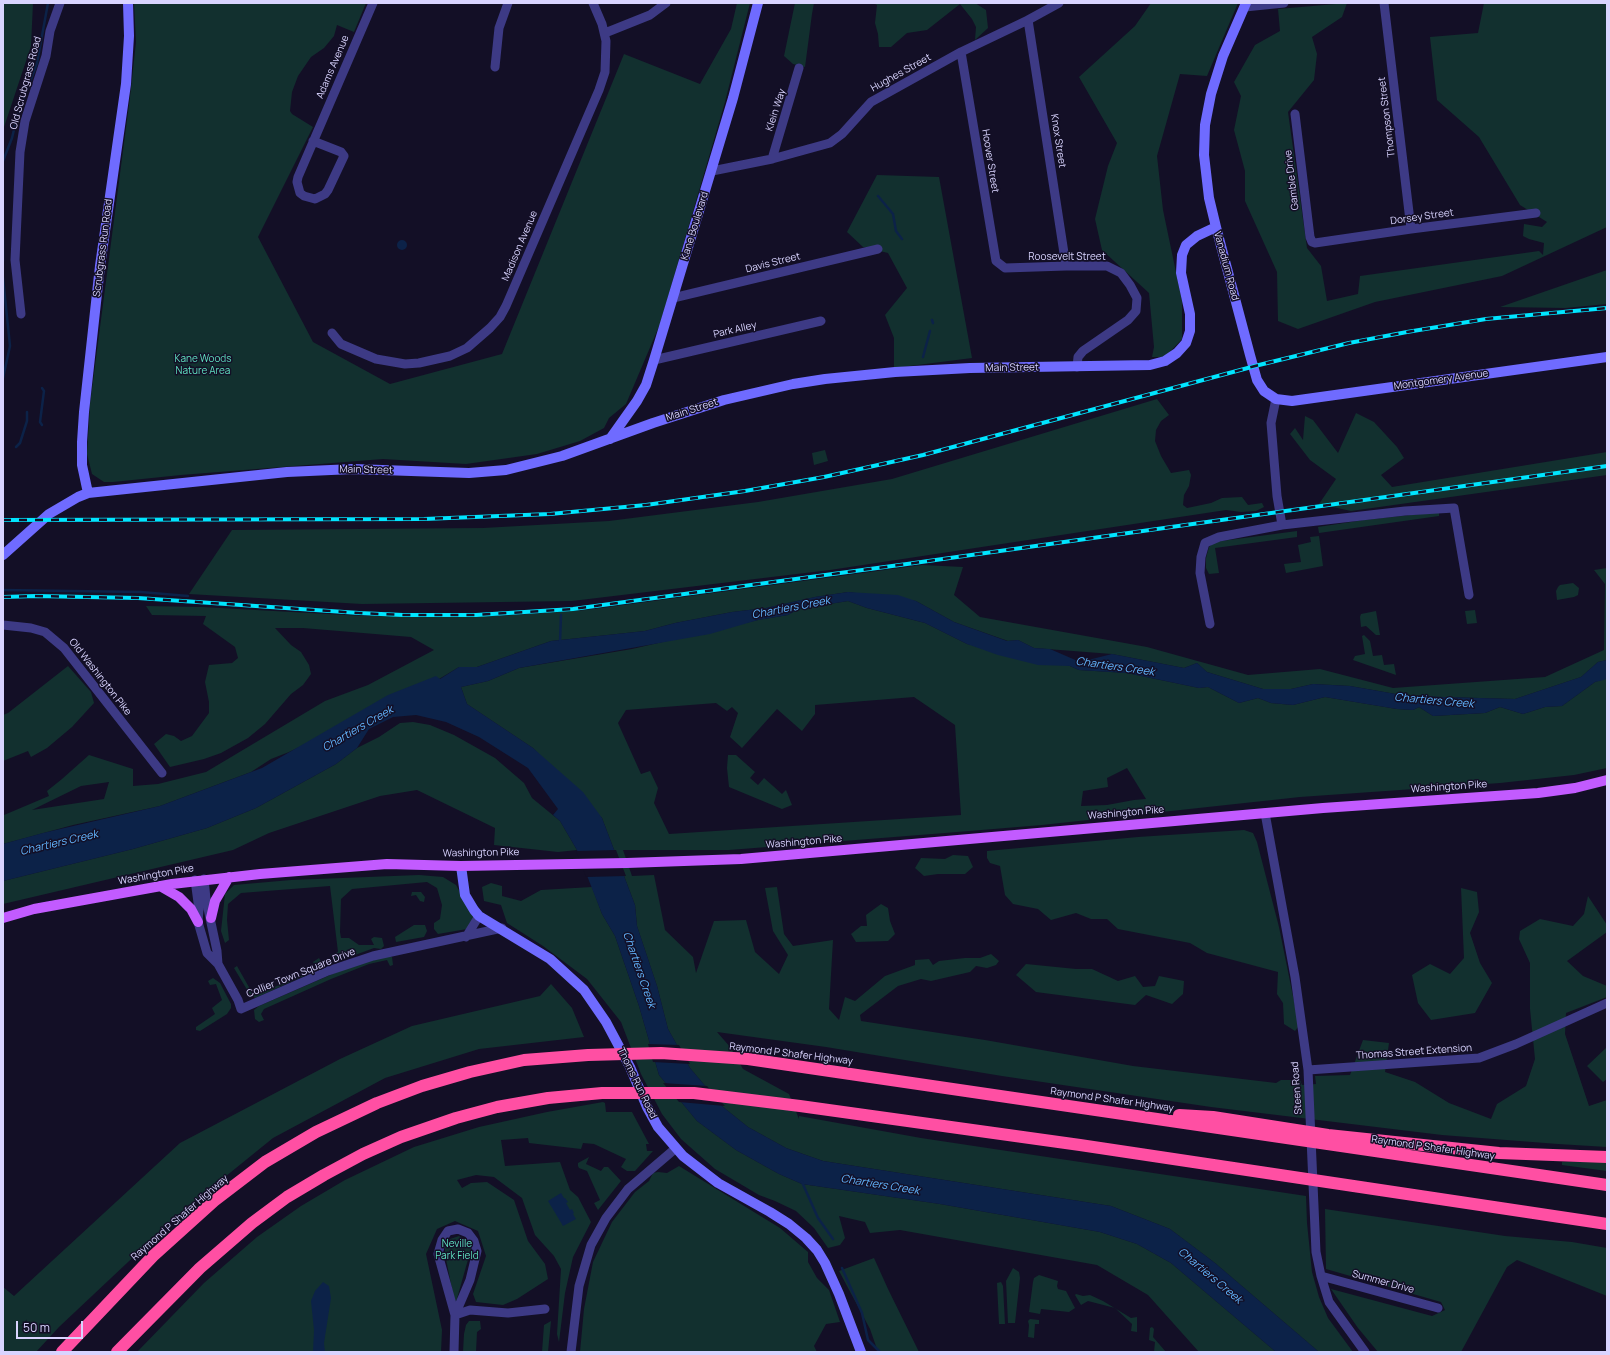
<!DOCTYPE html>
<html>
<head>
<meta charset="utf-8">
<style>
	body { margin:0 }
	#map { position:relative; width:1610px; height:1355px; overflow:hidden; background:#130f26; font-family:Manrope,sans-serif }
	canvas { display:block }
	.frame { position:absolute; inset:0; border:4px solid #d9d4ff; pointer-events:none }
	.scale { position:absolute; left:16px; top:1321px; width:67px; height:18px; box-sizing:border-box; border:2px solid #d9d4ff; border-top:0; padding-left:5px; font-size:12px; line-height:14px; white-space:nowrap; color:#d9d4ff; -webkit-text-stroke:3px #130f26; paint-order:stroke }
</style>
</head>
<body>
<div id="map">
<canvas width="1610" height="1355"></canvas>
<div class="frame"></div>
<div class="scale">50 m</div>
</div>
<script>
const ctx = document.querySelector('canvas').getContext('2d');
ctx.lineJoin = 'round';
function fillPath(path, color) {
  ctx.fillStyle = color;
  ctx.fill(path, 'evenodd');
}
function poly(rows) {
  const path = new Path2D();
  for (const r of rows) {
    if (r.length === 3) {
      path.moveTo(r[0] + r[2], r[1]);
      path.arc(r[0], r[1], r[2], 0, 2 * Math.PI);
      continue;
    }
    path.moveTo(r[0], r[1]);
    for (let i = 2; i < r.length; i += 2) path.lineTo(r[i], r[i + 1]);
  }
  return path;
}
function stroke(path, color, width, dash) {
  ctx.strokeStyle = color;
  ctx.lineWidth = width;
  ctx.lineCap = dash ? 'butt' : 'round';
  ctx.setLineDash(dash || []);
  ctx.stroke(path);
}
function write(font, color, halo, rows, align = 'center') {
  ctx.font = font + ' Manrope,sans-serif';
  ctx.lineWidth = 3;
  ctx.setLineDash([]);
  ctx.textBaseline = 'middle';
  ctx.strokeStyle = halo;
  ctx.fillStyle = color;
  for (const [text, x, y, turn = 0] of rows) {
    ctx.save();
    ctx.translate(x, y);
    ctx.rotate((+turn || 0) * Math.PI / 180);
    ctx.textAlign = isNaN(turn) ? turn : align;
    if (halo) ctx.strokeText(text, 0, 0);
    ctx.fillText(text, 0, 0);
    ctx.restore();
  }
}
fillPath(poly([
	[3,3,33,3,31,46,3,130],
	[134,3,366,3,354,32,337,25,334,36,324,48,311,57,298,76,292,92,290,111,292,114,313,127,258,237,313,342,390,384,502,354,624,54,700,84,731,29,737,3,750,3,725,102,660,324,626,404,609,418,604,428,580,441,537,454,466,464,383,459,181,475,113,482,104,482,92,474,87,454,90,404,130,97,136,42],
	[795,3,814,3,812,14,805,67,793,64,784,56],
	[873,3,975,3,986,10,988,28,975,40,976,27,972,19,960,4,927,30,907,33,891,47,879,47,878,34,875,23,877,5],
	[1151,3,1238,3,1207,76,1180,74,1157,156,1163,210,1182,301,1182,339,1165,357,1152,357,1154,347,1149,293,1102,250,1095,219,1108,166,1117,143,1079,77,1135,26],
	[1347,3,1342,17,1312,37,1317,54,1314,80,1288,112,1307,248,1321,266,1327,301,1358,294,1360,276,1539,251,1543,255,1544,243,1529,239,1523,236,1524,224,1542,227,1547,222,1520,205,1479,137,1437,100,1430,37,1478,33,1484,3,1607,3,1607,227,1502,276,1375,302,1298,329,1278,321,1277,272,1245,201,1245,171,1234,130,1241,96,1234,82,1255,45,1280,31,1278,9],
	[877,175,939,177,972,358,894,368,894,338,885,315,907,288,888,253,863,247,847,232],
	[1607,270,1607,304,1566,308,1500,307],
	[1157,399,1169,415,1161,421,1156,430,1155,441,1161,456,1171,473,1189,470,1191,475,1189,486,1184,495,1183,505,1187,508,1192,507,1211,503,1222,498,1242,497,1248,505,1262,503,1264,507,1256,511,1241,512,1226,510,830,570,572,601,362,604,189,594,232,530,483,528,609,521,758,502,892,479],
	[1356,413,1374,422,1397,447,1404,458,1381,475,1392,487,1607,452,1607,475,1351,511,1319,504,1336,479,1310,460,1290,434,1295,428,1303,440,1305,416,1313,420,1338,453],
	[825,450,828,461,814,465,812,453],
	[1439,512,1439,516,1319,533,1318,527,1364,520],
	[1297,531,1297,537,1215,548,1219,573,1209,574,1206,568,1206,558,1209,547,1214,542],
	[1319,536,1323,566,1286,573,1284,564,1301,562,1298,545,1311,542,1310,537],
	[922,565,963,567,954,595,980,617,1147,647,1248,675,1320,669,1393,688,1545,677,1604,650,1605,584,1594,570,1607,568,1607,660,1598,662,1581,677,1515,699,1407,696,1350,686,1313,684,1291,689,1263,689,1207,672,1197,663,1184,668,1112,654,1034,648,1018,640,1008,641,954,622,916,601,848,592,815,597,766,608,732,612,675,623,645,631,551,641,477,667,459,667,439,679,289,752,271,759,251,772,160,806,73,825,3,844,3,813,4,815,49,796,47,791,62,779,89,755,133,769,133,786,158,784,206,772,325,701,368,685,434,650,411,637,303,628,275,628,291,645,301,652,309,665,311,674,303,685,291,694,265,724,248,738,221,753,204,759,170,767,154,744,166,734,174,736,181,741,192,736,209,713,209,702,205,682,209,665,232,663,238,658,235,647,203,624,206,616,152,615,146,606,202,607,364,616,498,616,586,610],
	[109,782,104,799,32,810,81,786],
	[1573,583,1579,588,1578,595,1574,597,1557,600,1556,591,1558,587,1560,585],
	[848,601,867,608,925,623,967,644,1070,666,1079,670,1127,673,1199,688,1208,687,1239,703,1258,698,1271,703,1293,705,1325,697,1397,709,1413,710,1419,707,1433,716,1485,713,1500,707,1523,714,1545,707,1562,706,1595,682,1607,678,1607,768,1574,775,1500,783,1300,797,1042,825,945,833,729,850,623,850,632,876,654,875,665,930,693,957,696,973,714,921,746,920,755,952,779,974,788,955,773,931,765,888,777,887,784,934,793,946,833,940,829,1009,839,1020,845,997,855,1001,885,976,915,965,915,960,929,959,933,965,939,961,965,958,980,958,991,954,999,961,996,965,987,968,976,966,970,972,931,981,921,979,898,986,860,1015,861,1021,985,1040,1133,1066,1276,1083,1281,1080,1300,1080,1302,1085,1316,1084,1315,1076,1350,1075,1363,1040,1389,1043,1385,1072,1415,1082,1449,1103,1491,1119,1497,1104,1526,1086,1535,1059,1530,1009,1530,963,1519,939,1520,931,1540,919,1573,926,1584,914,1588,896,1607,925,1607,932,1567,961,1583,976,1607,986,1607,997,1566,1013,1565,1034,1589,1106,1607,1100,1607,1147,1558,1144,1442,1135,1211,1107,1002,1076,826,1047,717,1032,731,1048,743,1069,789,1094,799,1119,799,1116,921,1138,1306,1196,1307,1223,1312,1272,1319,1297,1328,1318,1353,1352,1319,1352,1215,1263,1170,1229,1111,1206,823,1161,786,1148,748,1127,723,1107,690,1068,668,1029,657,986,637,926,635,905,602,818,533,748,467,704,461,687,488,681,519,668,632,649,758,620,788,615,798,609],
	[914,697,955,725,961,815,669,834,654,803,658,788,650,771,641,774,618,723,626,710,716,703,727,711,732,707,738,713,730,737,742,748,777,709,802,731,815,714,815,705],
	[1127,768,1146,799,1134,800,1107,805,1081,806,1083,791,1108,787,1107,778],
	[1475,610,1477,623,1467,624,1465,611],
	[1376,611,1380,635,1376,635,1366,626,1361,627,1360,617,1361,614],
	[1364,635,1370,641,1373,656,1382,655,1384,665,1394,664,1396,675,1353,660,1355,656,1365,654,1362,636],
	[68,666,91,692,94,703,72,727,47,748,31,757,28,751,3,761,3,715,8,713],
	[413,722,430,725,454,735,495,758,524,783,532,798,560,821,577,850,558,852,494,845,495,828,417,790,380,796,269,833,233,850,3,904,3,881,133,849,207,828,256,808,336,764,357,748,379,737,400,723],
	[728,755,736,755,755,772,750,778,758,785,764,778,782,794,786,790,792,805,782,809,729,787,727,768],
	[1244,830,1253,833,1257,842,1279,927,1299,1026,1295,1031,1284,1024,1283,1003,1277,994,1278,972,1207,953,1190,943,1118,929,1107,919,1091,919,1076,913,1051,920,1038,909,1013,904,1005,895,1000,866,990,863,987,858,987,851,1138,837],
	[953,855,968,856,973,867,965,874,938,874,924,876,915,868,921,858,945,859],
	[419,875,443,877,456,885,474,917,467,929,438,934,434,929,434,923,440,919,442,905,437,888,427,882,352,889,341,899,340,932,341,938,349,938,359,945,374,945,371,939,374,937,382,938,384,946,381,949,374,948,336,962,330,955,338,952,330,886,241,893,228,904,227,920,229,940,225,943,221,931,225,894,234,885,291,880],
	[491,883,502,886,502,896,521,901,541,890,592,887,602,914,615,936,639,1006,659,1075,697,1121,736,1150,779,1174,802,1184,940,1204,1100,1232,1137,1244,1171,1263,1276,1352,1199,1352,1148,1295,1097,1265,900,1230,870,1233,865,1222,839,1216,845,1238,840,1245,828,1248,814,1228,796,1211,775,1201,759,1195,715,1169,681,1139,662,1114,641,1074,621,1022,587,979,543,946,507,923,501,905,484,901,482,887],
	[1461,888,1477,892,1479,912,1470,933,1480,963,1492,983,1475,1013,1431,1020,1418,1003,1412,975,1430,964,1450,974,1464,958],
	[412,892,421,892,425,897,424,902,420,901,416,895,411,896],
	[881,904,888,908,890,921,895,934,888,941,856,942,851,934,861,926,867,926,866,915],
	[414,925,425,925,427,931,424,937,396,942,395,937],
	[388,955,392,957,393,965,390,966,387,960,369,964,331,979,264,1009,261,1014,264,1020,259,1022,255,1019,254,1010,259,1006,351,966],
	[319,958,324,967,255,998,249,993,234,968,237,966,250,989,256,991,258,994,317,969,313,962],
	[1026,964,1076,969,1092,969,1118,981,1135,976,1143,987,1155,986,1159,976,1184,981,1183,994,1172,1004,1146,995,1135,1005,1036,992,1016,975],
	[213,978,220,983,231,1004,231,1008,227,1014,200,1031,196,1030,196,1027,215,1014,212,1008,222,1000,216,984,210,985,208,981],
	[551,984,572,1008,584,1037,479,1049,385,1078,273,1138,178,1215,59,1327,36,1352,3,1352,3,1287,14,1296,180,1143,340,1059,412,1026,540,996],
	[1607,1047,1607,1079,1603,1082,1587,1066],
	[603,1102,605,1103,606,1112,632,1112,649,1144,646,1144,647,1151,653,1151,635,1171,627,1171,621,1167,626,1159,594,1144,583,1143,581,1149,529,1143,528,1138,501,1140,505,1166,560,1162,570,1190,578,1197,591,1222,573,1257,565,1293,559,1342,557,1334,561,1269,554,1256,535,1235,522,1198,494,1177,476,1175,457,1180,462,1188,471,1183,487,1182,514,1200,528,1241,545,1264,548,1279,517,1299,503,1305,476,1302,473,1294,486,1256,478,1231,455,1221,437,1229,426,1254,442,1330,441,1352,137,1352,204,1283,257,1237,301,1206,345,1180,414,1147,479,1127,547,1112],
	[589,1157,586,1164,601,1171,604,1167,608,1167,621,1181,598,1210,594,1203,600,1200,587,1171,579,1168,578,1166,578,1163],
	[1562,1162,1607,1162,1607,1171,1562,1165],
	[679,1166,780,1228,808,1252,808,1262,817,1278,829,1290,840,1322,826,1324,814,1346,817,1352,580,1352,584,1309,593,1262,612,1222,635,1192,649,1181,653,1173,658,1172,667,1173],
	[1325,1209,1505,1236,1572,1242,1607,1248,1607,1296,1517,1260,1507,1267,1461,1352,1378,1352,1358,1328,1331,1289,1432,1316,1445,1310,1441,1302,1326,1269],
	[459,1236,468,1242,471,1249,456,1302,454,1299,445,1254,445,1247,450,1239],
	[874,1258,888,1289,919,1352,878,1352,870,1329,839,1271],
	[1013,1268,1019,1272,1020,1278,1015,1323,1008,1323,1006,1281],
	[1039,1275,1058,1281,1057,1286,1058,1289,1066,1291,1075,1308,1069,1312,1041,1309,1040,1314,1029,1312,1033,1282,1034,1278],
	[1001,1282,1003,1286,1005,1324,999,1324,997,1283],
	[1076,1294,1083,1296,1090,1295,1103,1301,1131,1318,1137,1317,1137,1332,1131,1331,1132,1324,1115,1308,1088,1301,1081,1305,1075,1295],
	[1030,1319,1039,1320,1039,1324,1035,1324,1034,1338,1028,1337,1029,1325,1028,1321],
	[469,1321,480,1321,481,1329,477,1332,476,1352,463,1352,464,1334,466,1325],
	[551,1321,548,1352,542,1352,544,1325],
	[1152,1327,1154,1329,1153,1337,1166,1352,1154,1352,1155,1342,1149,1340,1150,1328]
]), '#12302f');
fillPath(poly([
	[402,245,5],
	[848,592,898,595,916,601,954,622,1007,641,1018,640,1034,648,1050,649,1080,662,1112,654,1184,668,1197,663,1207,672,1263,689,1291,689,1313,684,1350,686,1407,696,1515,699,1581,677,1598,662,1607,660,1607,678,1604,680,1595,682,1562,706,1545,707,1523,714,1500,707,1485,713,1433,716,1419,707,1413,710,1397,709,1325,697,1293,705,1271,703,1258,698,1239,703,1208,687,1199,688,1127,673,1079,670,1070,666,1038,665,998,655,967,644,925,623,867,608,848,601,798,609,788,615,758,620,710,634,519,668,488,681,461,687,467,704,533,748,583,792,602,818,635,905,637,926,657,986,668,1029,690,1068,723,1107,748,1127,786,1148,823,1161,1111,1206,1170,1229,1215,1263,1319,1352,1276,1352,1171,1263,1137,1244,1100,1232,940,1204,802,1184,779,1174,736,1150,697,1121,659,1075,639,1006,615,936,602,914,577,850,560,821,553,815,558,809,528,768,479,737,446,722,416,715,393,717,369,729,357,748,336,764,256,808,207,828,133,849,3,881,3,844,43,833,160,806,262,768,388,695,436,676,440,679,459,667,477,667,551,641,645,631,675,623,732,612,766,608,815,597],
	[561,1193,564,1198,565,1198,568,1202,566,1203,570,1210,572,1209,574,1213,573,1214,576,1219,563,1226,548,1201],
	[323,1282,329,1286,331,1298,324,1343,325,1352,313,1352,314,1330,311,1301,315,1291]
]), '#0c2248');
fillPath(poly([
	[616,850,626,876,586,877,576,851],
	[648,1044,679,1045,690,1064,653,1062],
	[663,1083,707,1086,725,1106,679,1102]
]), '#130f26');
stroke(poly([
	[3,161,12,138,17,117,37,63,48,3],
	[878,196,893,214,896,231,902,239],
	[3,238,3,261],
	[3,278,10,346,3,378],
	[932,320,933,323],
	[923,357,930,331],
	[42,388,44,391,40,422,42,425],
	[16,447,20,443,27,421,27,412],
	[3,590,141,592,188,596],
	[560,642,561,615],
	[802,1182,818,1218,833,1239],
	[842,1268,862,1313,868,1340,880,1352]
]), '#0c2248', 2.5);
stroke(poly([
	[1384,3,1411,229],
	[1245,7,1284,3],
	[1028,20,1066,266],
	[605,33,650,15,666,3],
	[961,52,996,261,1005,268,1066,266,1107,266,1121,273,1130,285,1137,298,1136,311,1128,320,1083,351,1078,357,1077,367],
	[495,67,499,28,508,3],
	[1295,114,1310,237,1312,242,1315,243,1411,229,1536,213],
	[313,141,341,152,344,156,328,190,325,194,315,199,304,196,300,193,297,182,298,177,373,3],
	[772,159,799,68],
	[712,171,772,159,830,143,842,134,871,102,961,52,1028,20,1059,3],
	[673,298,878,249],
	[21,314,15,260,20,152,25,121,46,56,50,31,60,3],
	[332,333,341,344,376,359,405,364,419,363,450,356,467,348,490,328,500,317,506,306,599,90,605,72,606,41,602,24,593,3],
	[654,360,821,321],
	[1276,399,1271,423,1277,496,1282,525],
	[1210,624,1200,573,1201,557,1205,543,1219,537,1282,525,1405,511,1454,508,1469,595],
	[3,625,31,628,45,632,64,648,162,773],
	[1265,813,1295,977,1308,1070,1316,1252,1321,1276,1329,1302,1365,1352],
	[204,879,206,899,217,951,218,964],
	[195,880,199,910,198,922,207,953,218,964,238,1000,241,1009,328,971,373,956,502,928],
	[466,937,479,916],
	[1308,1070,1479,1058,1516,1044,1607,1003],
	[1321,1276,1438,1308],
	[455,1315,470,1310,508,1313,545,1309],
	[454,1352,455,1315,438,1254,442,1240,448,1231,458,1229,468,1233,474,1241,477,1251,470,1280,455,1315],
	[571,1352,579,1286,591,1245,606,1218,628,1189,676,1148]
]), '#3d3a85', 9);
stroke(poly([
	[1246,3,1223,56,1211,94,1205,125,1204,155,1209,198,1216,227,1250,355,1257,380,1264,391,1276,399,1292,401,1607,357],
	[610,439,637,401,646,385,654,360,733,98,758,3],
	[88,493,82,465,82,442,84,412,100,266,126,84,129,36,128,3],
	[3,555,49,514,78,497,88,493,287,472,353,469,469,473,506,470,562,456,653,423,724,400,793,384,825,379,895,372,970,368,1150,365,1165,361,1177,353,1186,343,1190,331,1190,314,1181,273,1182,255,1186,245,1197,236,1216,227],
	[461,866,465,895,474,910,479,916,550,959,584,990,606,1022,630,1067,647,1107,658,1127,683,1156,718,1183,770,1212,789,1224,806,1238,817,1250,825,1263,839,1294,861,1352]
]), '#6f6bff', 10);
stroke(poly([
	[160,886,179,897,191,909,198,922],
	[3,918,34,909,172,884,260,874,387,864,461,866,627,863,741,859,1323,808,1538,793,1575,788,1607,780],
	[211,918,215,901,229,877]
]), '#c25bff', 10);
stroke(poly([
	[1179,1115,1213,1117,1328,1135,1499,1153,1607,1157],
	[62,1352,153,1256,214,1201,265,1162,316,1132,377,1103,422,1086,470,1072,524,1060,588,1055,661,1053,748,1059,1607,1185],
	[117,1352,200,1268,252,1223,287,1197,324,1175,363,1154,401,1137,456,1118,497,1107,548,1098,602,1093,694,1093,800,1106,1080,1145,1607,1224]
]), '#ff4fa3', 12);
const rail = poly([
	[3,520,424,519,550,514,646,505,745,491,824,477,923,455,1259,365,1349,343,1407,332,1486,319,1607,308],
	[3,597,36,596,138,598,359,613,403,615,476,615,573,609,907,564,1607,466]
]);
stroke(rail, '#00e5ff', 4);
stroke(rail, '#130f26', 2.5, [8]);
write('10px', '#d9d4ff', '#130f26', [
	["Adams Avenue",333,67,-67],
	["Hughes Street",901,73,-29],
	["Old Scrubgrass Road",26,83,-75],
	["Klein Way",776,110,-72],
	["Thompson Street",1387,117,-97],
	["Knox Street",1058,141,81],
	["Hoover Street",990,161,81],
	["Gamble Drive",1292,180,-97],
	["Dorsey Street",1422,217,-8],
	["Kane Boulevard",695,226,-73],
	["Madison Avenue",520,246,-67],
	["Scrubgrass Run Road",103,248,-83],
	["Roosevelt Street",1067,257],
	["Davis Street",773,263,-14],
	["Vanadium Road",1226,266,75],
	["Park Alley",735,330,-13],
	["Main Street",1012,368,-1],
	["Montgomery Avenue",1441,380,-8],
	["Main Street",692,410,-18],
	["Main Street",366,470,1],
	["Old Washington Pike",100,677,52],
	["Washington Pike",1449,787,-4],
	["Washington Pike",1126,813,-5],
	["Washington Pike",804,842,-5],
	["Washington Pike",481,853,-1],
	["Washington Pike",156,875,-10],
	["Collier Town Square Drive",301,973,-22],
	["Thomas Street Extension",1414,1052,-4],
	["Raymond P Shafer Highway",791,1054,7],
	["Thoms Run Road",637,1083,64],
	["Steen Road",1297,1088,-94],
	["Raymond P Shafer Highway",1112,1100,8],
	["Raymond P Shafer Highway",1433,1148,8],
	["Raymond P Shafer Highway",180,1218,-41],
	["Summer Drive",1383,1282,15]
]);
write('10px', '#5fe0c0', '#130f26', [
	["Kane Woods",203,359],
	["Nature Area",203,371],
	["Neville",457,1244],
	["Park Field",457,1256]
]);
write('italic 11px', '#62b6ff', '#130f26', [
	["Chartiers Creek",791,608,-11],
	["Chartiers Creek",1115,667,8],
	["Chartiers Creek",1434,701,5],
	["Chartiers Creek",358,729,-30],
	["Chartiers Creek",59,843,-13],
	["Chartiers Creek",639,970,71],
	["Chartiers Creek",880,1185,9],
	["Chartiers Creek",1210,1276,40]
]);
</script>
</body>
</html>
